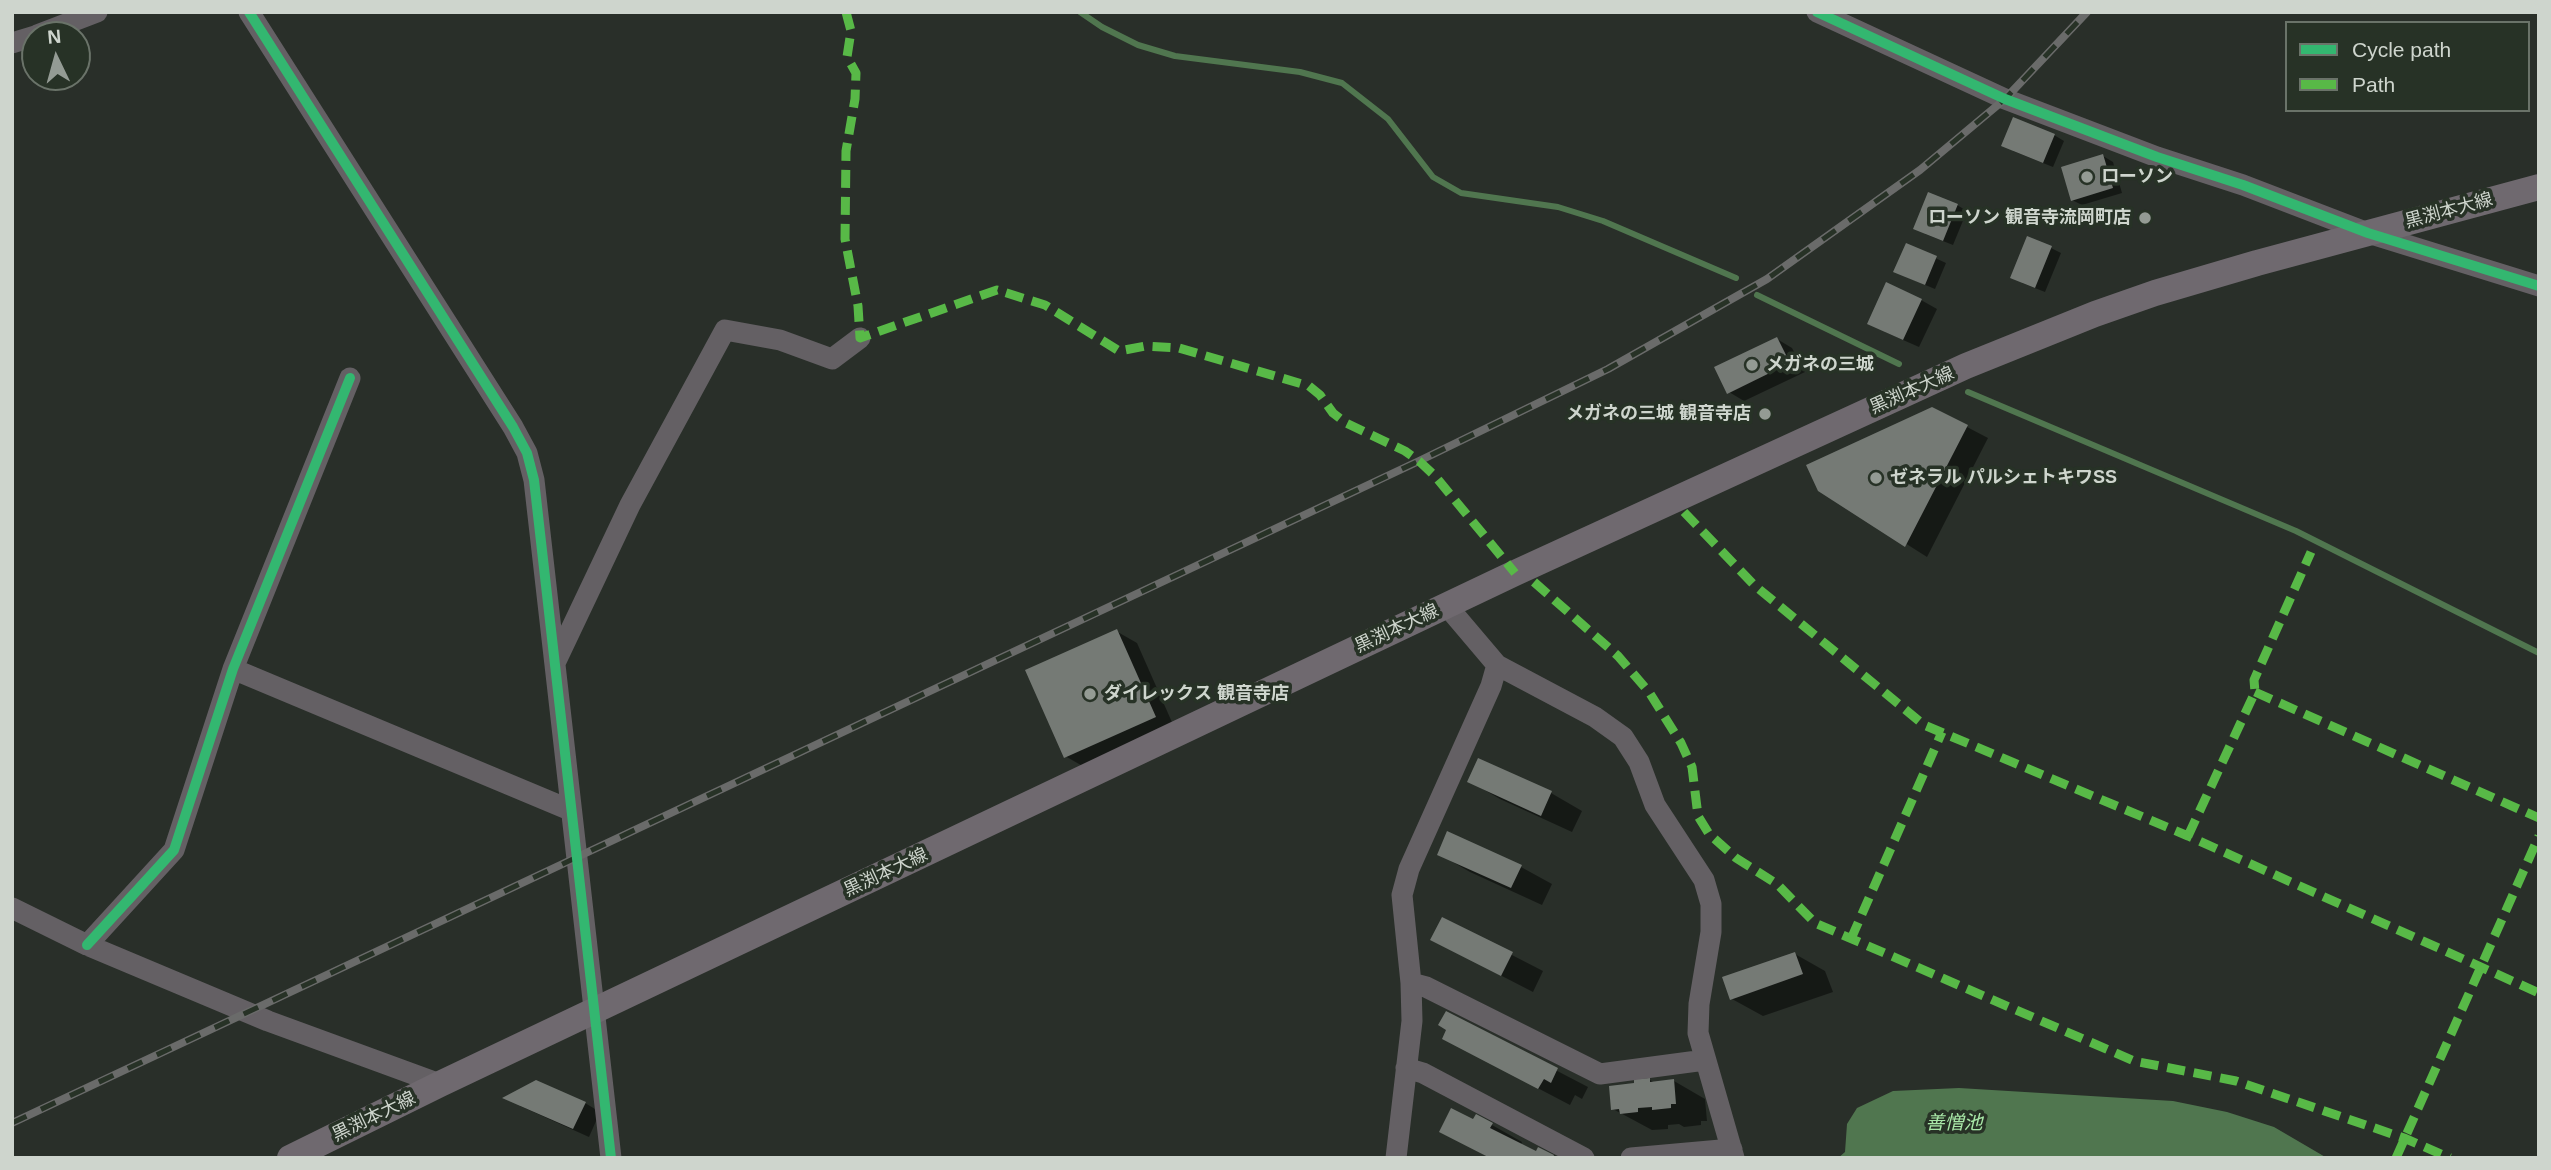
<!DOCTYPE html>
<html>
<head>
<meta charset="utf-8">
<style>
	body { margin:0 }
	#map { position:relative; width:2551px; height:1170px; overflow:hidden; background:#292f29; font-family:Arial,sans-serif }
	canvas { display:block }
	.frame { position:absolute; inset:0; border:14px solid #ced5cd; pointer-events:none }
	.legend { position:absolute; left:2285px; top:21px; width:245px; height:91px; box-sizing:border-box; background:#273226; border:2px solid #6a7369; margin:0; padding:9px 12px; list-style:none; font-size:21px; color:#ced5cd }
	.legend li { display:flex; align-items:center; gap:14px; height:35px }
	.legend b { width:35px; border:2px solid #6a7369 }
	.north { position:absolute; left:21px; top:21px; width:70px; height:70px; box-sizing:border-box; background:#273226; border:2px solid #6a7369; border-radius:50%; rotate:355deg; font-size:19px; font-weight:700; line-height:28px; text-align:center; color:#ced5cd }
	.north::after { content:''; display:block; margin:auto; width:24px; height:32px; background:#949b94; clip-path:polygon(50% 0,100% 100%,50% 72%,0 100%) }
</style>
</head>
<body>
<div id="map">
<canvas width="2551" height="1170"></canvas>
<div class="frame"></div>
<ul class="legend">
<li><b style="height:9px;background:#33b770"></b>Cycle path</li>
<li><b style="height:9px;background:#58b947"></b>Path</li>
</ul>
<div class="north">N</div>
</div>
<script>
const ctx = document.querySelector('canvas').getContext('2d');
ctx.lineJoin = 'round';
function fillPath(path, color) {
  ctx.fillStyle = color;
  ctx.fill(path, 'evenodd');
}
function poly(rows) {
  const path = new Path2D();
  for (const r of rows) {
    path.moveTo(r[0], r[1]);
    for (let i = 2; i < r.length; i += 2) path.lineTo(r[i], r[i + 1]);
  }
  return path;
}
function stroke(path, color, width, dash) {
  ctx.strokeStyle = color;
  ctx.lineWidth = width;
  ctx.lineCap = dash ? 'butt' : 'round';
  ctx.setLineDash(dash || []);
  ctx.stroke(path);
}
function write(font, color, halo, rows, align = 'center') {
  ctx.font = font + ' Arial,"Noto Sans JP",sans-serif';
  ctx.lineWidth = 7;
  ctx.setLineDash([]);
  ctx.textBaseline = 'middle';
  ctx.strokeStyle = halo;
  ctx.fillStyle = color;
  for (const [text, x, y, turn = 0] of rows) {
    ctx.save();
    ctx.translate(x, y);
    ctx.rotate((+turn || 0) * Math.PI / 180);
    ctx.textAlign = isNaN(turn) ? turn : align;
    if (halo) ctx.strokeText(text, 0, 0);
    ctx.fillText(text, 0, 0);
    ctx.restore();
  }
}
fillPath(poly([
	[1959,1088,2173,1101,2227,1112,2274,1127,2327,1158,1838,1158,1845,1152,1847,1124,1857,1108,1893,1091]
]), '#50764f');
fillPath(poly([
	[2054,135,2064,141,2053,167,2013,151],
	[2103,156,2113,162,2122,193,2082,205,2072,200],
	[1957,205,1967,211,1953,245,1925,234],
	[1907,245,1946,263,1935,289,1906,277],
	[2051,248,2061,253,2045,292,2022,283],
	[1921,300,1937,309,1919,347,1885,332],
	[1777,339,1792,348,1805,372,1744,401,1729,392],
	[1967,427,1988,438,1927,557,1820,489],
	[1116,631,1137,643,1175,729,1086,768,1065,756],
	[1479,760,1551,793,1582,811,1572,832,1500,799,1469,781],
	[1439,854,1521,867,1552,884,1542,905,1470,872],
	[1442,919,1543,971,1533,992,1432,940],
	[1795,954,1825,971,1833,992,1763,1016,1732,999],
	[1446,1013,1588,1087,1582,1099,1575,1095,1570,1105,1444,1039,1448,1029],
	[1650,1080,1655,1083,1674,1081,1705,1099,1707,1121,1701,1121,1701,1125,1684,1127,1679,1124,1668,1125,1668,1129,1652,1130,1613,1109,1636,1085],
	[585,1103,600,1112,589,1137,520,1106],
	[1474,1121,1492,1125,1522,1142,1521,1145,1537,1153,1539,1150,1555,1158,1490,1158,1441,1131]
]), '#0007');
stroke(poly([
	[1080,12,1102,27,1138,45,1175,56,1300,72,1342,83,1388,119,1433,177,1461,193,1558,207,1603,221,1736,278],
	[1757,295,1899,364],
	[1968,392,2296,531,2539,653]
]), '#50764f', 6);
fillPath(poly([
	[2013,117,2055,134,2043,163,2001,146],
	[2103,154,2113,188,2071,201,2061,167],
	[1928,192,1958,204,1943,241,1913,229],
	[2027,236,2052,246,2035,288,2010,278],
	[1906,243,1937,256,1925,285,1893,272],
	[1886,282,1922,299,1903,340,1867,324],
	[1777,337,1790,363,1727,394,1714,367],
	[1932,407,1968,425,1905,547,1818,491,1806,465],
	[1117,629,1156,717,1064,758,1025,670],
	[1478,758,1552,791,1541,816,1467,782],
	[1447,831,1522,865,1511,888,1437,855],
	[1442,917,1513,952,1501,976,1430,940],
	[1795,952,1803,974,1730,1000,1722,977],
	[1446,1011,1558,1068,1551,1083,1544,1079,1538,1089,1442,1039,1446,1030,1438,1025],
	[1650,1078,1650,1082,1674,1079,1676,1104,1671,1104,1671,1108,1652,1110,1652,1107,1638,1108,1638,1112,1620,1114,1619,1109,1611,1110,1609,1086,1634,1083,1634,1079],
	[536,1080,586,1102,573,1129,502,1098],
	[1451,1108,1473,1119,1476,1114,1493,1123,1490,1128,1536,1151,1538,1147,1554,1155,1553,1158,1490,1158,1439,1132]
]), '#757a75');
stroke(poly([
	[249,12,513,427,527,453,534,480,611,1158],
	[1817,12,2005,99,2157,157,2243,185,2368,233,2539,286],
	[37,35,97,12],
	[12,43,35,36],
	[1447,606,1497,665,1595,717,1623,737,1639,762,1655,805,1704,880,1711,904,1711,932,1699,1004,1698,1033,1734,1158],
	[555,663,630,505,725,330,780,340,832,359,860,338],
	[233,669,570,810],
	[12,908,87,945,268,1021,440,1084],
	[87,945,174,850,233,669,350,378],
	[1411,983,1426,987,1600,1074,1705,1060],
	[1406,1068,1423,1073,1584,1158],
	[1396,1158,1412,1021,1411,983,1402,895,1409,869,1491,686,1497,665],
	[1631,1158,1732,1149]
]), '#646064', 21);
stroke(poly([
	[290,1158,440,1084,1515,573,1966,366,2095,314,2155,293,2257,263,2539,187]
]), '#6f696f', 26);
const rail = poly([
	[12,1123,1419,461,1608,369,1767,279,1920,170,2005,99,2087,12]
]);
stroke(rail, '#6a6b6a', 8);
stroke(rail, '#273226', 5, [16]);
stroke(poly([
	[846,12,851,31,847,57,856,73,855,99,846,151,845,239,858,306,860,338,997,290,1045,305,1119,351,1146,346,1179,348,1309,386,1320,395,1333,413,1346,423,1405,451,1419,461,1435,476,1515,573],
	[1684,512,1754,585,1924,725,2188,836,2539,993],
	[1534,582,1618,656,1649,692,1681,743,1692,767,1698,816,1709,834,1736,858,1777,884,1815,923,2134,1061,2236,1081,2404,1138,2450,1158],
	[2255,692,2539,818],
	[2188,836,2255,692,2254,680,2311,552],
	[1851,939,1942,732],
	[2396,1158,2539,836]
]), '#58b947', 9, [18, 9]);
stroke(poly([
	[249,12,513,427,527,453,534,480,611,1158],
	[1817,12,2005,99,2157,157,2243,185,2368,233,2539,286],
	[87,945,174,850,233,669,350,378]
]), '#33b770', 10);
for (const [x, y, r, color] of [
	[2087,177,7,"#949b94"],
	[2145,218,7,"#949b94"],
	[1752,365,7,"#949b94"],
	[1765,414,7,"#949b94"],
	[1876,478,7,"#949b94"],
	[1090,694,7,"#949b94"]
]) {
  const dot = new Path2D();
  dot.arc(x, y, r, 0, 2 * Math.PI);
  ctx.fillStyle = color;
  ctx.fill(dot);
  stroke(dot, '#273226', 2.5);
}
write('bold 18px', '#ced5cd', '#273226', [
	["ローソン",2101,177],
	["ローソン 観音寺流岡町店",2131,218,"right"],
	["メガネの三城",1766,365],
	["メガネの三城 観音寺店",1751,414,"right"],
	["ゼネラル パルシェトキワSS",1890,478],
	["ダイレックス 観音寺店",1104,694]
], 'left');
write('18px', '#ced5cd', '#273226', [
	["黒渕本大線",2449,211,-15],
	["黒渕本大線",1912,391,-24],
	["黒渕本大線",1397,629,-25],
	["黒渕本大線",886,873,-25],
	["黒渕本大線",374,1117,-26]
]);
write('italic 19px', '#a8e7a7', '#273226', [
	["善憎池",1954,1124]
]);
</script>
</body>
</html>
